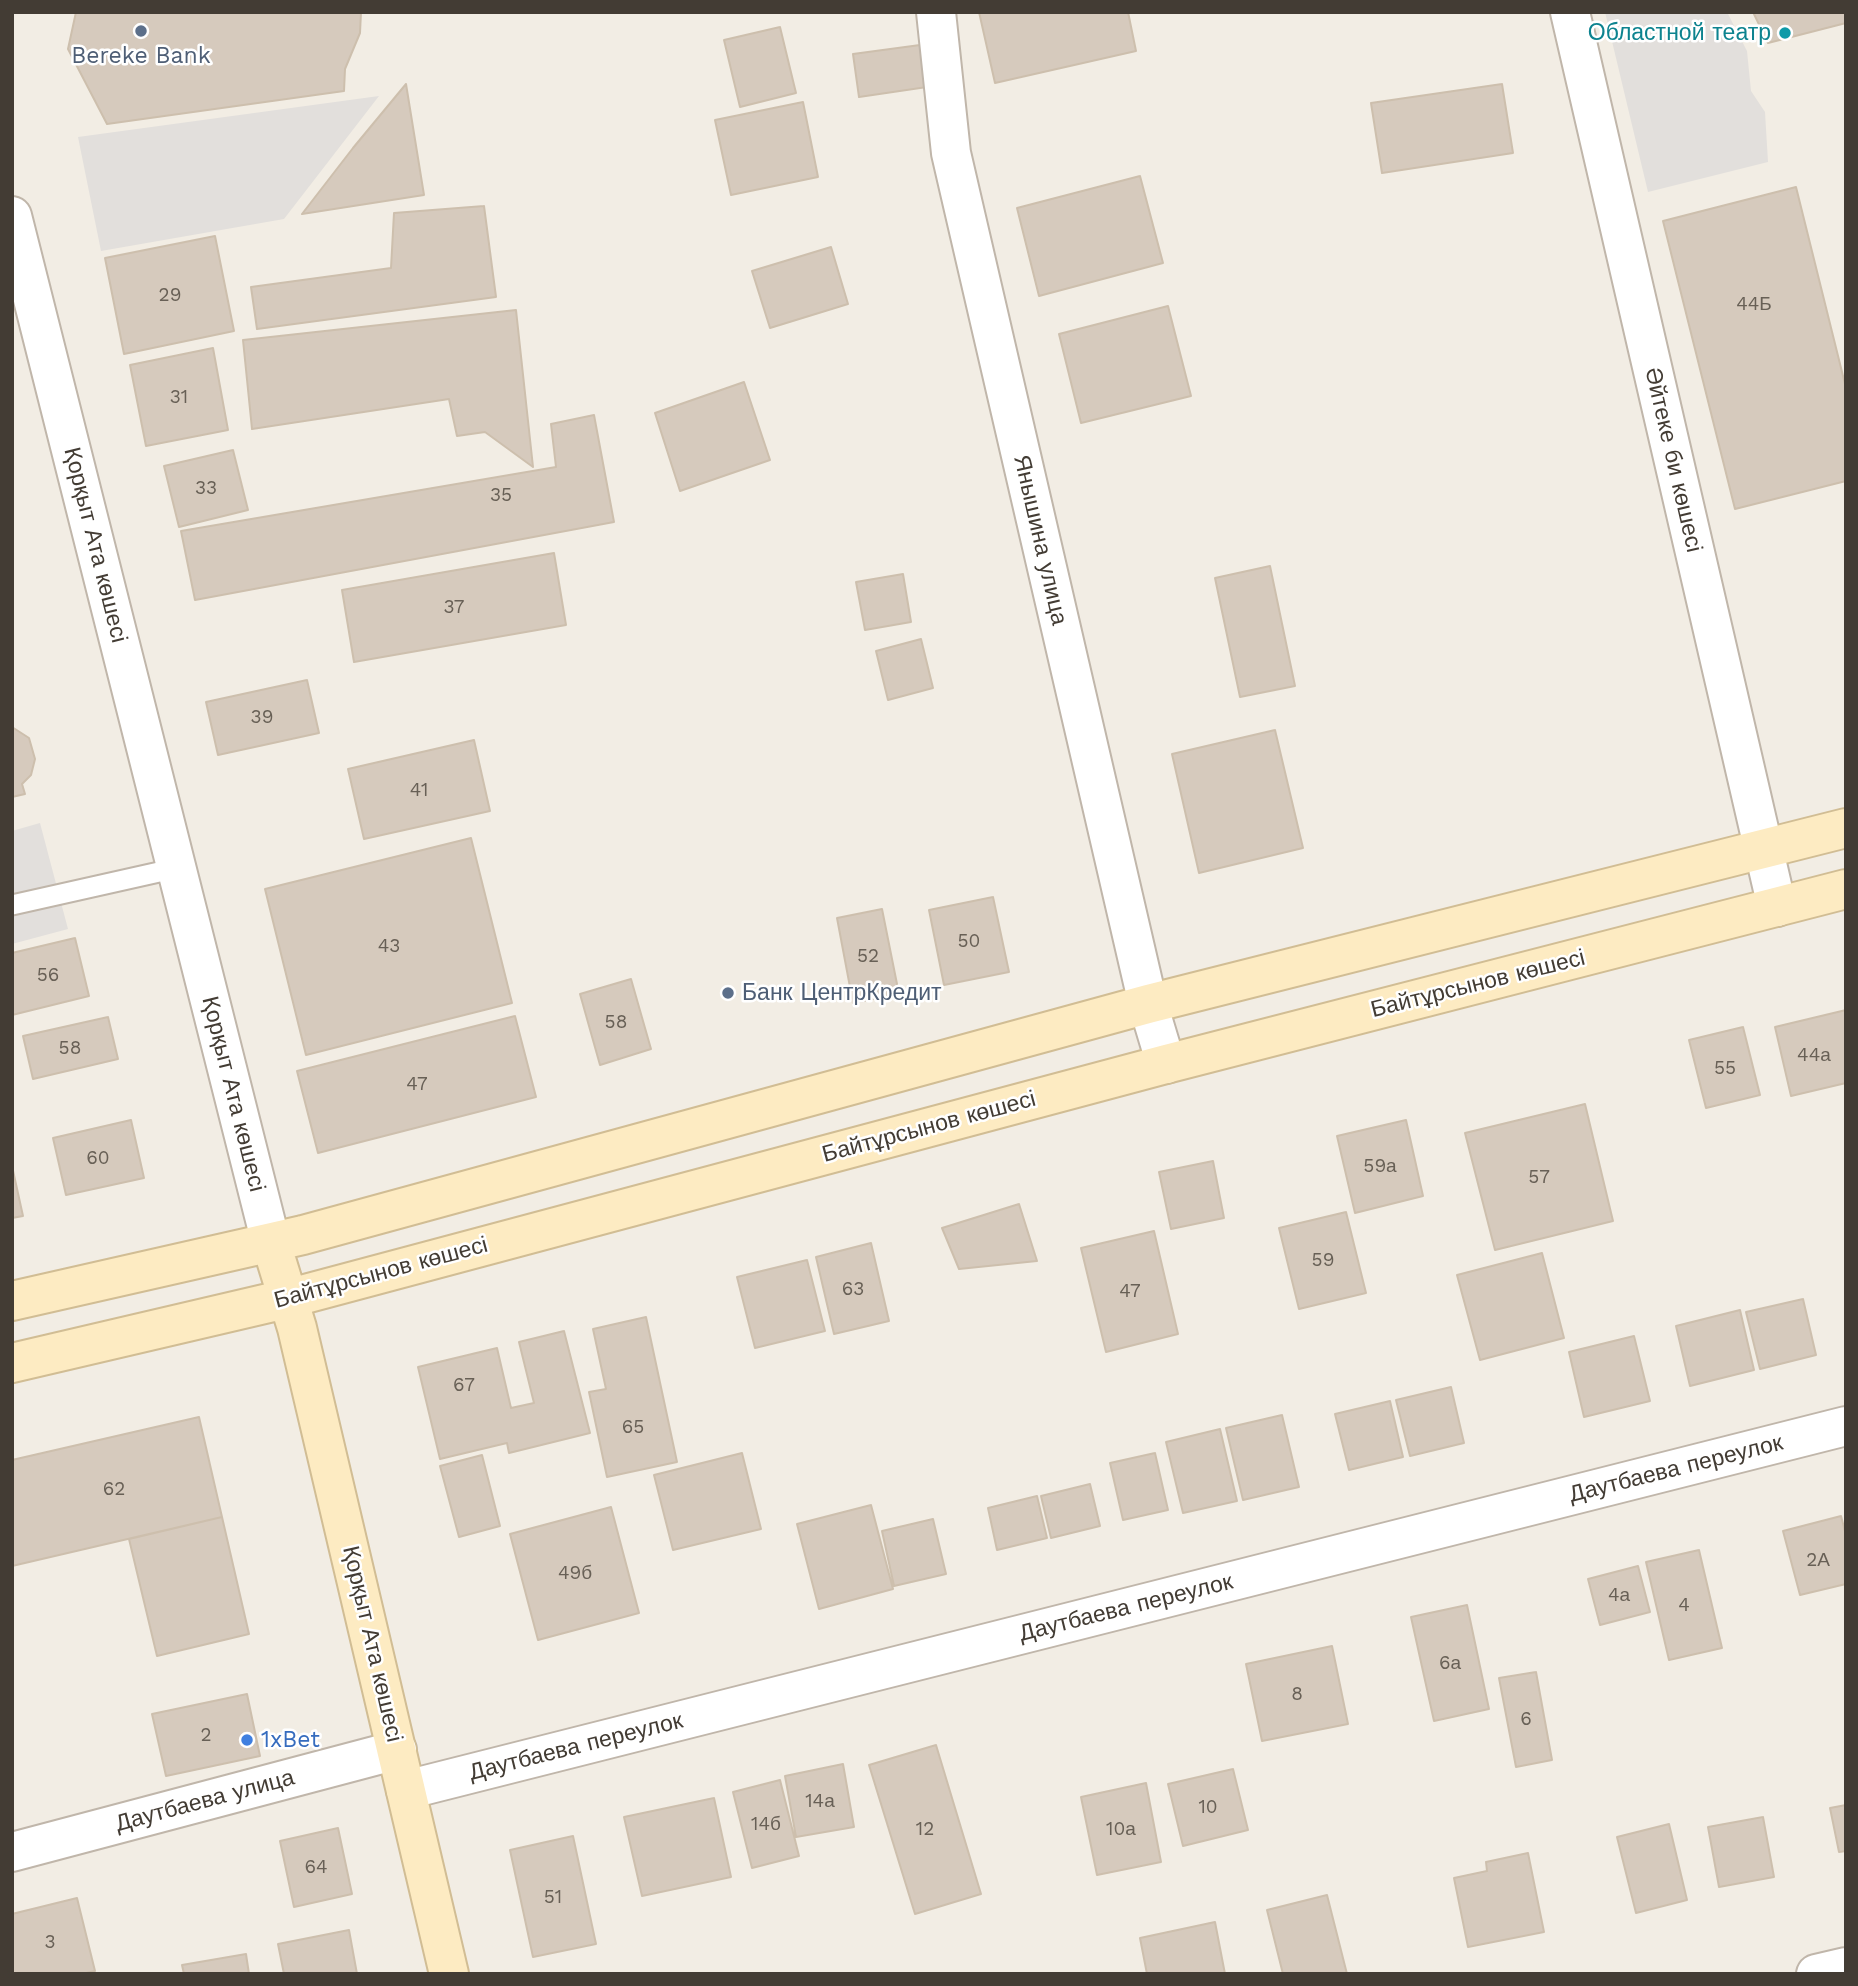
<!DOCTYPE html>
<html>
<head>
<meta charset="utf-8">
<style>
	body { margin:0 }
	#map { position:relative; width:1858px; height:1986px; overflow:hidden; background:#f2ede4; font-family:"Work Sans",sans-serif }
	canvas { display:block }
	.frame { position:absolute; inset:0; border:14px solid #433c34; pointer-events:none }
</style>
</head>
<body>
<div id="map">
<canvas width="1858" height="1986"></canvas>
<div class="frame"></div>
</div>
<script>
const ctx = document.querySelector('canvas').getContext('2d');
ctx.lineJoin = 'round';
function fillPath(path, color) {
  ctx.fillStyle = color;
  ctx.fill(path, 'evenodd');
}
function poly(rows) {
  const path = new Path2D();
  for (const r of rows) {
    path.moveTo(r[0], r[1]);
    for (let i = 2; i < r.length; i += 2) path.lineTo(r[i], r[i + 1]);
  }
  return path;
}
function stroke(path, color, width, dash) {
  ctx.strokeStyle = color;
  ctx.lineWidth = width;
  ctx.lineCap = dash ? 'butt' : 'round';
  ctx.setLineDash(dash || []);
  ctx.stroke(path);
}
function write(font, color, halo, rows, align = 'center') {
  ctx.font = font + ' "Work Sans",sans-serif';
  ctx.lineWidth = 5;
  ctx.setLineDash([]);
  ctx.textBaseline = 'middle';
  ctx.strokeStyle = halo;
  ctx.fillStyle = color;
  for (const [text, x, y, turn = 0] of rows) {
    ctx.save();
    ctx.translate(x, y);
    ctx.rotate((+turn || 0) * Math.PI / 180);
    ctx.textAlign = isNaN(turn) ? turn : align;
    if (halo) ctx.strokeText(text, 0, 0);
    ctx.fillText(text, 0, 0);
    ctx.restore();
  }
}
fillPath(poly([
	[1605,12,1727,12,1747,51,1751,91,1765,112,1768,162,1648,192],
	[379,96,284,219,101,251,78,137],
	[40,823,68,929,12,944,12,831]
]), '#e2dfdc');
const building = poly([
	[76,12,361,12,360,33,345,69,344,91,107,124,68,49,76,12],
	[979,12,1128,12,1136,51,995,83,979,12],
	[1753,12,1846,12,1846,23,1768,43,1753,12],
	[780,27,796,93,740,107,724,40,780,27],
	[920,45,927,87,859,97,853,54,920,45],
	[406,84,424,195,302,214,353,148,406,84],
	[1502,84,1513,153,1382,173,1371,103,1502,84],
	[803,102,818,177,731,195,715,120,803,102],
	[1140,176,1163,263,1039,296,1017,208,1140,176],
	[1796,187,1846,388,1846,481,1735,509,1663,221,1796,187],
	[484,206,496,297,257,329,251,287,391,268,394,213,484,206],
	[215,236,234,331,124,354,105,258,215,236],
	[831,247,848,304,770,328,752,271,831,247],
	[1168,306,1191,396,1081,423,1059,334,1168,306],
	[516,310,533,467,485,432,457,436,449,399,252,429,243,340,516,310],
	[213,348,228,430,146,446,130,365,213,348],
	[744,382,770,460,680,491,655,413,744,382],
	[594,415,614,522,195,600,181,531,556,467,551,424,594,415],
	[233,450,248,510,179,527,164,466,233,450],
	[554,553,566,625,354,662,342,590,554,553],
	[1270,566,1295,686,1240,697,1215,578,1270,566],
	[903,574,911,622,865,630,856,582,903,574],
	[921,639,933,688,888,700,876,651,921,639],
	[307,680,319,733,218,755,206,702,307,680],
	[12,727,29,738,35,759,31,775,22,784,25,794,12,797,12,727],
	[1275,730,1303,848,1199,873,1172,754,1275,730],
	[474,740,490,811,364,839,348,769,474,740],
	[471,838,512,1003,306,1055,265,889,471,838],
	[993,897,1009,972,944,985,929,910,993,897],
	[882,909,899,994,853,1003,837,918,882,909],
	[75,938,89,996,12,1015,12,953,75,938],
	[631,979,651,1049,600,1065,580,994,631,979],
	[1846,1010,1846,1083,1791,1096,1775,1027,1846,1010],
	[515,1016,536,1097,318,1153,297,1071,515,1016],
	[108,1017,118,1059,33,1079,23,1036,108,1017],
	[1743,1027,1760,1095,1706,1108,1689,1040,1743,1027],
	[1585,1104,1613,1221,1495,1250,1465,1133,1585,1104],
	[131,1120,144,1178,66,1195,53,1138,131,1120],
	[1406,1120,1423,1196,1355,1213,1337,1136,1406,1120],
	[1213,1161,1224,1218,1171,1229,1159,1172,1213,1161],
	[12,1166,23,1216,12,1218,12,1166],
	[1019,1204,1037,1261,959,1269,942,1228,1019,1204],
	[1346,1212,1366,1293,1299,1309,1279,1228,1346,1212],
	[1154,1231,1178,1334,1106,1352,1081,1248,1154,1231],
	[871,1243,889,1321,834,1334,816,1257,871,1243],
	[1542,1253,1564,1338,1480,1360,1457,1275,1542,1253],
	[807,1260,825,1331,755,1348,737,1277,807,1260],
	[1803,1299,1816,1355,1760,1369,1746,1312,1803,1299],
	[1740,1310,1754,1370,1690,1386,1676,1326,1740,1310],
	[646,1317,677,1462,607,1477,589,1392,606,1389,593,1329,646,1317],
	[564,1331,590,1433,509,1453,507,1443,440,1459,418,1367,497,1348,511,1408,534,1403,519,1342,564,1331],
	[1634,1336,1650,1401,1584,1417,1569,1352,1634,1336],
	[1451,1387,1464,1443,1410,1456,1396,1400,1451,1387],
	[1390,1401,1403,1457,1349,1470,1335,1414,1390,1401],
	[1282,1415,1299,1487,1243,1500,1226,1428,1282,1415],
	[199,1417,222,1517,12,1566,12,1460,199,1417],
	[1220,1429,1237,1501,1183,1513,1166,1442,1220,1429],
	[742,1453,761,1529,673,1550,654,1475,742,1453],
	[1155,1453,1168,1510,1123,1520,1110,1463,1155,1453],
	[482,1455,500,1526,459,1537,440,1466,482,1455],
	[1090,1484,1100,1526,1051,1538,1041,1496,1090,1484],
	[1037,1496,1047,1538,997,1550,988,1508,1037,1496],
	[871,1505,893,1589,819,1609,797,1524,871,1505],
	[611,1507,639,1613,538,1640,510,1534,611,1507],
	[1841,1516,1846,1535,1846,1584,1800,1595,1783,1531,1841,1516],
	[222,1517,249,1634,157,1656,129,1539,222,1517],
	[933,1519,946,1574,894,1586,882,1531,933,1519],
	[1699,1550,1722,1648,1669,1660,1646,1562,1699,1550],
	[1638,1566,1650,1612,1600,1625,1588,1579,1638,1566],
	[1467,1605,1489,1709,1434,1721,1411,1617,1467,1605],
	[1332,1646,1348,1724,1262,1741,1246,1664,1332,1646],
	[1536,1672,1552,1760,1516,1767,1499,1678,1536,1672],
	[247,1694,260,1756,166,1776,152,1714,247,1694],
	[936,1745,981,1894,915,1914,869,1765,936,1745],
	[843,1764,854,1827,796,1837,785,1776,843,1764],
	[1233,1769,1248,1830,1183,1846,1168,1784,1233,1769],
	[780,1780,799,1856,752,1868,733,1792,780,1780],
	[1146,1783,1161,1862,1097,1875,1081,1797,1146,1783],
	[714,1798,731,1877,642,1896,624,1817,714,1798],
	[1846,1805,1846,1851,1839,1852,1830,1808,1846,1805],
	[1763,1817,1774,1877,1719,1887,1708,1827,1763,1817],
	[1669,1824,1687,1900,1636,1913,1617,1837,1669,1824],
	[338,1828,352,1894,294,1907,280,1841,338,1828],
	[573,1836,596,1944,533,1957,510,1850,573,1836],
	[1528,1853,1544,1932,1468,1947,1454,1878,1487,1871,1486,1862,1528,1853],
	[1327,1895,1347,1974,1283,1974,1267,1910,1327,1895],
	[77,1898,95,1971,82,1974,13,1974,12,1914,77,1898],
	[1215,1922,1225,1974,1147,1974,1140,1938,1215,1922],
	[349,1930,357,1974,284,1974,278,1944,349,1930],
	[246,1954,249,1974,184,1974,182,1965,246,1954]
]);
fillPath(building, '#d6cabd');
stroke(building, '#cdbfad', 2);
const service = poly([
	[12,905,177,868]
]);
const minor = poly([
	[936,12,951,153,1148,1004,1166,1064],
	[1570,12,1777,907],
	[406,1790,1846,1426],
	[12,1852,397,1750],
	[1816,1974,1846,1967]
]);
const tertiary = poly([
	[12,216,271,1243]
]);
const secondary = poly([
	[271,1243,297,1328,449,1974],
	[12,1301,303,1235,1148,1004,1846,828],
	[12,1363,290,1298,1166,1064,1846,889]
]);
stroke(service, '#c0b6aa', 23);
stroke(minor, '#c0b6aa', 42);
stroke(tertiary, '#c0b6aa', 42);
stroke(secondary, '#d1bd94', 42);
stroke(service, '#fff', 19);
stroke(minor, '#fff', 38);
stroke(tertiary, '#fff', 38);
stroke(secondary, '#fdebc2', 38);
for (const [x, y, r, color] of [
	[141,31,7,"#5c6f8a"],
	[1785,33,7,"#0f9aa8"],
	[728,993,7,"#5c6f8a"],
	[247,1740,7,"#3f7fe0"]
]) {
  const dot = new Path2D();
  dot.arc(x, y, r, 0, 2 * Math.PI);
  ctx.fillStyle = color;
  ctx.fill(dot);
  stroke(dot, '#fff', 2.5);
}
write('19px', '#686056', null, [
	["29",170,295],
	["44Б",1754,304],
	["31",179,397],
	["33",206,488],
	["35",501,495],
	["37",454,607],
	["39",262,717],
	["41",419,790],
	["50",969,941],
	["43",389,946],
	["52",868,956],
	["56",48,975],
	["58",616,1022],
	["58",70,1048],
	["44а",1814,1055],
	["55",1725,1068],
	["47",417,1084],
	["60",98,1158],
	["59а",1380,1166],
	["57",1539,1177],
	["59",1323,1260],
	["63",853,1289],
	["47",1130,1291],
	["67",464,1385],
	["65",633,1427],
	["62",114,1489],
	["2А",1818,1560],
	["49б",575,1573],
	["4а",1619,1595],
	["4",1684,1605],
	["6а",1450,1663],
	["8",1297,1694],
	["6",1526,1719],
	["2",206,1735],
	["14а",820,1801],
	["10",1208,1807],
	["14б",766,1824],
	["12",925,1829],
	["10а",1121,1829],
	["64",316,1867],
	["51",553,1897],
	["3",50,1942]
]);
write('23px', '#0d838f', '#fff', [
	["Областной театр",1771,33]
], 'right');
write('23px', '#4e5e75', '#fff', [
	["Bereke Bank",141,56],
	["Банк ЦентрКредит",742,993,"left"]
]);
write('23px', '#433c34', '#fff', [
	["Әйтеке би көшесі",1673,460,77],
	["Янышина улица",1040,540,77],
	["Қорқыт Ата көшесі",95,545,76],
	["Байтұрсынов көшесі",1478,984,-14],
	["Қорқыт Ата көшесі",233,1094,76],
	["Байтұрсынов көшесі",929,1127,-15],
	["Байтұрсынов көшесі",381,1273,-15],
	["Даутбаева переулок",1676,1469,-14],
	["Даутбаева переулок",1126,1608,-14],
	["Қорқыт Ата көшесі",372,1644,77],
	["Даутбаева переулок",576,1747,-14],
	["Даутбаева улица",205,1801,-15]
]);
write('23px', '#366cbe', '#fff', [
	["1xBet",261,1740]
], 'left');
</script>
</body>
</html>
